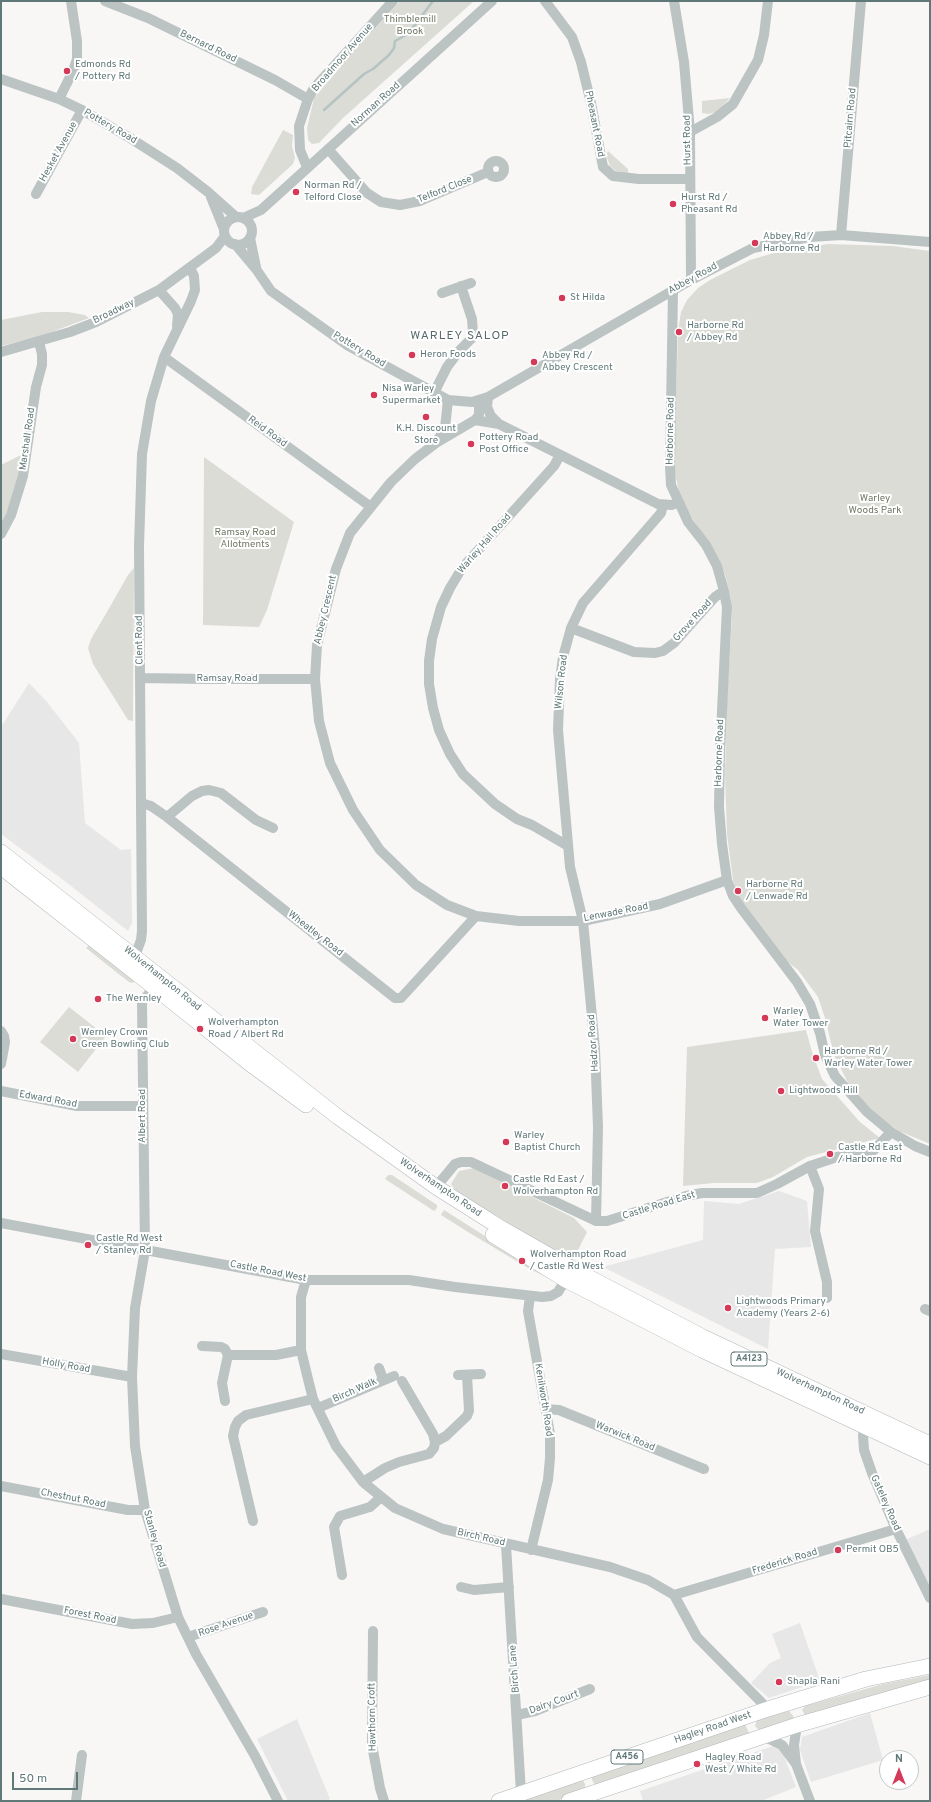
<!DOCTYPE html>
<html>
<head>
<meta charset="utf-8">
<style>
	body { margin:0 }
	#map { position:relative; width:931px; height:1802px; overflow:hidden; background:#f8f7f6; font-family:Overpass,sans-serif }
	canvas { display:block }
	.frame { position:absolute; inset:0; border:2px solid #617878; pointer-events:none }
	.north { position:absolute; left:879px; top:1750px; width:40px; height:40px; box-sizing:border-box; background:#fff; border:1px solid #c0c9c9; border-radius:50%; rotate:0deg; font-size:11px; font-weight:700; line-height:16px; text-align:center; color:#617878 }
	.north::after { content:''; display:block; margin:auto; width:14px; height:18px; background:#d43957; clip-path:polygon(50% 0,100% 100%,50% 72%,0 100%) }
	.scale { position:absolute; left:12px; top:1772px; width:66px; height:18px; box-sizing:border-box; border:2px solid #617878; border-top:0; padding-left:5px; font-size:12px; line-height:14px; white-space:nowrap; color:#617878; -webkit-text-stroke:3px #fff; paint-order:stroke }
</style>
</head>
<body>
<div id="map">
<canvas width="931" height="1802"></canvas>
<div class="frame"></div>
<div class="north">N</div>
<div class="scale">50 m</div>
</div>
<script>
const ctx = document.querySelector('canvas').getContext('2d');
ctx.lineJoin = 'round';
function fillPath(path, color) {
  ctx.fillStyle = color;
  ctx.fill(path, 'evenodd');
}
function poly(rows) {
  const path = new Path2D();
  for (const r of rows) {
    if (r.length === 3) {
      path.moveTo(r[0] + r[2], r[1]);
      path.arc(r[0], r[1], r[2], 0, 2 * Math.PI);
      continue;
    }
    path.moveTo(r[0], r[1]);
    for (let i = 2; i < r.length; i += 2) path.lineTo(r[i], r[i + 1]);
  }
  return path;
}
function stroke(path, color, width, dash) {
  ctx.strokeStyle = color;
  ctx.lineWidth = width;
  ctx.lineCap = dash ? 'butt' : 'round';
  ctx.setLineDash(dash || []);
  ctx.stroke(path);
}
function write(font, color, halo, rows, align = 'center') {
  ctx.font = font + ' Overpass,sans-serif';
  ctx.lineWidth = 4;
  ctx.setLineDash([]);
  ctx.textBaseline = 'middle';
  ctx.strokeStyle = halo;
  ctx.fillStyle = color;
  for (const [text, x, y, turn = 0] of rows) {
    ctx.save();
    ctx.translate(x, y);
    ctx.rotate((+turn || 0) * Math.PI / 180);
    ctx.textAlign = isNaN(turn) ? turn : align;
    if (halo) ctx.strokeText(text, 0, 0);
    ctx.fillText(text, 0, 0);
    ctx.restore();
  }
}
fillPath(poly([
	[29,683,47,702,79,743,85,823,121,850,131,849,132,923,128,931,66,882,1,834,1,727],
	[779,1191,807,1201,811,1247,775,1249,768,1349,603,1267,703,1240,704,1201,739,1204],
	[930,1529,930,1591,905,1540],
	[800,1623,820,1681,769,1698,751,1683,770,1663,781,1658,772,1634],
	[870,1713,883,1760,811,1782,800,1750,802,1737],
	[297,1719,330,1799,325,1801,288,1801,257,1739],
	[776,1745,781,1748,796,1787,761,1801,643,1801,640,1791]
]), '#e6e7e6');
fillPath(poly([
	[400,1,474,1,343,118,319,143,312,144,308,140,307,128,314,98,347,59],
	[730,98,717,112,708,114,702,113,702,101],
	[283,130,293,135,292,146,295,158,293,164,259,195,251,194,252,187],
	[608,151,628,169,628,173,616,171,610,166,606,155],
	[829,244,893,246,930,251,930,1144,899,1131,877,1116,849,1085,834,1055,825,1018,818,997,798,970,784,959,740,899,735,889,733,880,727,834,725,775,727,699,732,615,731,599,725,574,720,562,688,512,679,491,674,470,678,331,681,312,687,300,698,288,710,280,750,260,784,250],
	[42,312,68,312,85,315,89,318,41,336,1,346,1,320],
	[21,455,22,456,17,485,1,527,1,465],
	[204,457,294,522,267,610,259,627,203,625],
	[134,568,133,721,128,720,93,664,88,648,91,639,107,612,128,575],
	[89,945,136,980,132,983,129,982,111,968,86,948],
	[69,1007,106,1036,78,1072,40,1042],
	[806,1030,812,1052,822,1079,860,1122,880,1138,807,1157,773,1177,757,1183,714,1183,683,1186,687,1047],
	[474,1168,574,1218,587,1232,572,1262,456,1191,451,1184,459,1171],
	[388,1175,392,1175,437,1205,437,1208,434,1211,385,1179],
	[444,1210,518,1257,556,1282,528,1268,468,1232,441,1215],
	[930,1675,930,1683,806,1717,802,1710,805,1706,883,1684],
	[789,1711,794,1717,790,1722,761,1732,755,1726,757,1720],
	[745,1724,749,1733,596,1787,592,1780,592,1776],
	[582,1779,585,1784,585,1790,556,1801,512,1801]
]), '#dbdcd5');
stroke(poly([
	[324,110,364,74,373,69,389,55,394,48,395,41,408,34,433,1]
]), '#b5c4c2', 2.5);
const highway = poly([
	[1,852,338,1117,436,1187,501,1228,571,1268,703,1337,930,1444],
	[1,867,154,987,249,1063,306,1105],
	[493,1235,566,1280,702,1350,930,1457],
	[499,1801,768,1709,866,1679,930,1666],
	[569,1801,797,1725,930,1687]
]);
stroke(highway, '#b1b8b9', 16);
stroke(poly([
	[105,1,148,18,275,80,308,99],
	[545,1,572,37,581,62,591,103,603,167,613,176,639,179,689,179],
	[674,1,684,62,690,132,691,280],
	[1,79,59,99,82,110,130,138,177,168,208,192,236,217],
	[59,99,73,71,77,59,77,41,71,1],
	[690,132,717,117,733,104,758,60,764,35,768,1],
	[328,149,367,193,381,202,400,205,420,201,488,172],
	[496,169,8],
	[307,167,300,150,299,126,308,99,314,88,393,1],
	[36,194,82,110],
	[211,197,224,229],
	[238,231,14],
	[243,218,261,210,492,1],
	[841,235,861,1],
	[250,238,256,267],
	[235,244,256,269,271,291,347,345,448,400,472,402,488,397,691,280,753,248,810,237,841,235,930,242],
	[159,290,175,308,178,314,177,326],
	[673,291,670,467,671,485,688,522,706,545,717,566,724,591,727,607,720,753,719,807,722,844,727,880,733,896,741,908,797,982,810,1004,820,1033,825,1055,835,1076,867,1112,891,1132,915,1146,930,1152],
	[442,293,471,283],
	[1,352,70,332,96,322,159,290,216,248,225,236],
	[164,357,371,507],
	[434,393,447,367,459,351,472,338,473,333,472,319,461,286],
	[488,397,487,407,491,416,499,424],
	[479,401,479,415,475,420,436,443,415,459,391,482,350,533,336,569,317,645,315,679,319,721,330,763,353,810,380,850,416,885,447,905,476,916,519,921,583,921,660,904,727,880],
	[475,420,499,424,658,504,672,505,679,502],
	[437,441,445,428,448,400],
	[560,455,554,466,462,568,450,588,441,607,432,639,429,661,429,684,433,708,439,730,450,754,463,774,495,804,517,819,532,825,568,846],
	[1,534,11,515,23,476,36,387,42,365,42,354,39,342],
	[571,628,634,652,655,653,663,651,674,643,715,597,724,591],
	[140,678,207,679,315,679],
	[141,803,151,806,167,817,395,998,401,998,476,916],
	[167,817,192,796,202,791,209,790,221,793,256,820,273,828],
	[135,956,141,940,142,931,139,546,142,454,151,401,164,357,191,301,195,290,194,276,190,268],
	[154,987,142,1002,145,1250,135,1308,132,1377,135,1446,145,1510,178,1617,196,1654,255,1756,278,1801],
	[1,1031,4,1036,5,1042,1,1064],
	[1,1091,77,1106,143,1106],
	[810,1166,819,1189,815,1231,827,1282,827,1298],
	[436,1187,455,1164,461,1162,471,1162,596,1221,607,1221,686,1196,702,1193,757,1193,777,1184,810,1166,837,1157,874,1150,891,1132],
	[596,1221,598,1127,595,1049,583,921,570,867,558,730,560,679,563,657,571,628,583,603,661,513,663,505],
	[1,1223,306,1280,409,1280,455,1287,542,1297,551,1296,558,1292,568,1276],
	[306,1280,301,1297,301,1350,306,1371,313,1399,336,1446,363,1482,395,1508,443,1529,610,1567,648,1580,674,1595,697,1637,768,1709],
	[530,1296,528,1311,550,1434,550,1458,548,1480,531,1550],
	[925,1309,930,1311],
	[202,1346,221,1347,225,1349,228,1355,222,1383,225,1401],
	[1,1354,132,1377],
	[228,1355,276,1355,301,1350],
	[379,1368,383,1379],
	[458,1375,481,1374],
	[318,1408,394,1376],
	[546,1409,559,1410,704,1469],
	[865,1427,863,1435,864,1450,872,1473,896,1529,930,1598],
	[435,1442,446,1436,467,1416,469,1411,467,1375],
	[363,1482,385,1468,399,1462,429,1454,434,1448,435,1442,433,1434,402,1381],
	[1,1486,128,1510,145,1510],
	[253,1521,233,1436,235,1427,238,1421,246,1415,313,1399],
	[506,1545,521,1793],
	[342,1575,334,1527,340,1516,370,1507,381,1497],
	[461,1587,474,1590,509,1587],
	[674,1595,896,1529],
	[1,1599,132,1624,153,1623,178,1617],
	[373,1631,372,1745,380,1788,384,1801],
	[188,1637,263,1612],
	[517,1715,535,1711,590,1689],
	[797,1725,794,1745,796,1764,810,1801],
	[765,1737,782,1745,796,1764],
	[76,1801,82,1755]
]), '#bbc3c3', 10);
stroke(highway, '#fff', 15);
for (const [x, y, r, color] of [
	[67,71,4,"#d43957"],
	[296,192,4,"#d43957"],
	[673,204,4,"#d43957"],
	[755,243,4,"#d43957"],
	[562,298,4,"#d43957"],
	[679,332,4,"#d43957"],
	[412,355,4,"#d43957"],
	[534,362,4,"#d43957"],
	[374,395,4,"#d43957"],
	[426,417,4,"#d43957"],
	[471,444,4,"#d43957"],
	[738,891,4,"#d43957"],
	[98,999,4,"#d43957"],
	[765,1018,4,"#d43957"],
	[200,1029,4,"#d43957"],
	[73,1039,4,"#d43957"],
	[816,1058,4,"#d43957"],
	[781,1091,4,"#d43957"],
	[506,1142,4,"#d43957"],
	[830,1154,4,"#d43957"],
	[505,1186,4,"#d43957"],
	[88,1245,4,"#d43957"],
	[522,1261,4,"#d43957"],
	[728,1308,4,"#d43957"],
	[838,1550,4,"#d43957"],
	[779,1682,4,"#d43957"],
	[697,1764,4,"#d43957"]
]) {
  const dot = new Path2D();
  dot.arc(x, y, r, 0, 2 * Math.PI);
  ctx.fillStyle = color;
  ctx.fill(dot);
  stroke(dot, '#fff', 1.5);
}
for (const [x, y, w] of [
	[749,1359,36],
	[627,1757,32]
]) {
  const box = new Path2D();
  box.roundRect(x - w / 2, y - 7, w, 14, 3);
  ctx.fillStyle = '#fff';
  ctx.fill(box);
  stroke(box, '#617878', 1);
}
write('bold 9px', '#617878', null, [
	["A4123",749,1359],
	["A456",627,1757]
]);
write('10px', '#6f7764', '#fff', [
	["Thimblemill",410,20],
	["Brook",410,32],
	["Warley",875,499],
	["Woods Park",875,511],
	["Ramsay Road",245,533],
	["Allotments",245,545]
]);
write('10px', '#617878', '#fff', [
	["Bernard Road",208,47,26],
	["Broadmoor Avenue",343,58,-49],
	["Norman Road",376,105,-42],
	["Pitcairn Road",851,118,-85],
	["Pheasant Road",594,124,79],
	["Pottery Road",110,127,30],
	["Hurst Road",688,140,-91],
	["Hesket Avenue",59,152,-61],
	["Telford Close",445,190,-22],
	["Abbey Road",693,279,-29],
	["Broadway",114,312,-26],
	["Pottery Road",359,350,31],
	["Harborne Road",671,431,-89],
	["Reid Road",267,432,36],
	["Marshall Road",28,439,-82],
	["Warley Hall Road",485,544,-49],
	["Abbey Crescent",326,610,-77],
	["Grove Road",693,621,-48],
	["Clent Road",140,640,-91],
	["Ramsay Road",227,679],
	["Wilson Road",562,682,-84],
	["Harborne Road",720,753,-88],
	["Lenwade Road",616,913,-11],
	["Wheatley Road",315,934,38],
	["Wolverhampton Road",162,979,39],
	["Hadzor Road",594,1043,-94],
	["Edward Road",48,1100,10],
	["Albert Road",143,1116,-90],
	["Wolverhampton Road",440,1188,34],
	["Castle Road East",659,1206,-17],
	["Castle Road West",268,1272,11],
	["Holly Road",66,1366,10],
	["Birch Walk",355,1391,-24],
	["Wolverhampton Road",820,1392,25],
	["Kenilworth Road",543,1400,81],
	["Warwick Road",625,1437,22],
	["Chestnut Road",73,1499,11],
	["Gateley Road",885,1503,66],
	["Birch Road",481,1538,13],
	["Stanley Road",154,1539,74],
	["Frederick Road",785,1562,-17],
	["Forest Road",90,1616,11],
	["Rose Avenue",226,1625,-19],
	["Birch Lane",515,1669,-94],
	["Dairy Court",554,1703,-20],
	["Hawthorn Croft",373,1717,-91],
	["Hagley Road West",713,1728,-19]
]);
write('10px', '#617878', '#fff', [
	["Edmonds Rd",75,65],
	["/ Pottery Rd",75,77],
	["Norman Rd /",304,186],
	["Telford Close",304,198],
	["Hurst Rd /",681,198],
	["Pheasant Rd",681,210],
	["Abbey Rd /",763,237],
	["Harborne Rd",763,249],
	["St Hilda",570,298],
	["Harborne Rd",687,326],
	["/ Abbey Rd",687,338],
	["Heron Foods",420,355],
	["Abbey Rd /",542,356],
	["Abbey Crescent",542,368],
	["Nisa Warley",382,389],
	["Supermarket",382,401],
	["K.H. Discount",426,429,"center"],
	["Store",426,441,"center"],
	["Pottery Road",479,438],
	["Post Office",479,450],
	["Harborne Rd",746,885],
	["/ Lenwade Rd",746,897],
	["The Wernley",106,999],
	["Warley",773,1012],
	["Water Tower",773,1024],
	["Wolverhampton",208,1023],
	["Road / Albert Rd",208,1035],
	["Wernley Crown",81,1033],
	["Green Bowling Club",81,1045],
	["Harborne Rd /",824,1052],
	["Warley Water Tower",824,1064],
	["Lightwoods Hill",789,1091],
	["Warley",514,1136],
	["Baptist Church",514,1148],
	["Castle Rd East",838,1148],
	["/ Harborne Rd",838,1160],
	["Castle Rd East /",513,1180],
	["Wolverhampton Rd",513,1192],
	["Castle Rd West",96,1239],
	["/ Stanley Rd",96,1251],
	["Wolverhampton Road",530,1255],
	["/ Castle Rd West",530,1267],
	["Lightwoods Primary",736,1302],
	["Academy (Years 2-6)",736,1314],
	["Permit OB5",846,1550],
	["Shapla Rani",787,1682],
	["Hagley Road",705,1758],
	["West / White Rd",705,1770]
], 'left');
ctx.letterSpacing = '1px';
write('12px', '#57696a', '#fff', [
	["WARLEY SALOP",460,337]
]);
ctx.letterSpacing = '0px';
</script>
</body>
</html>
